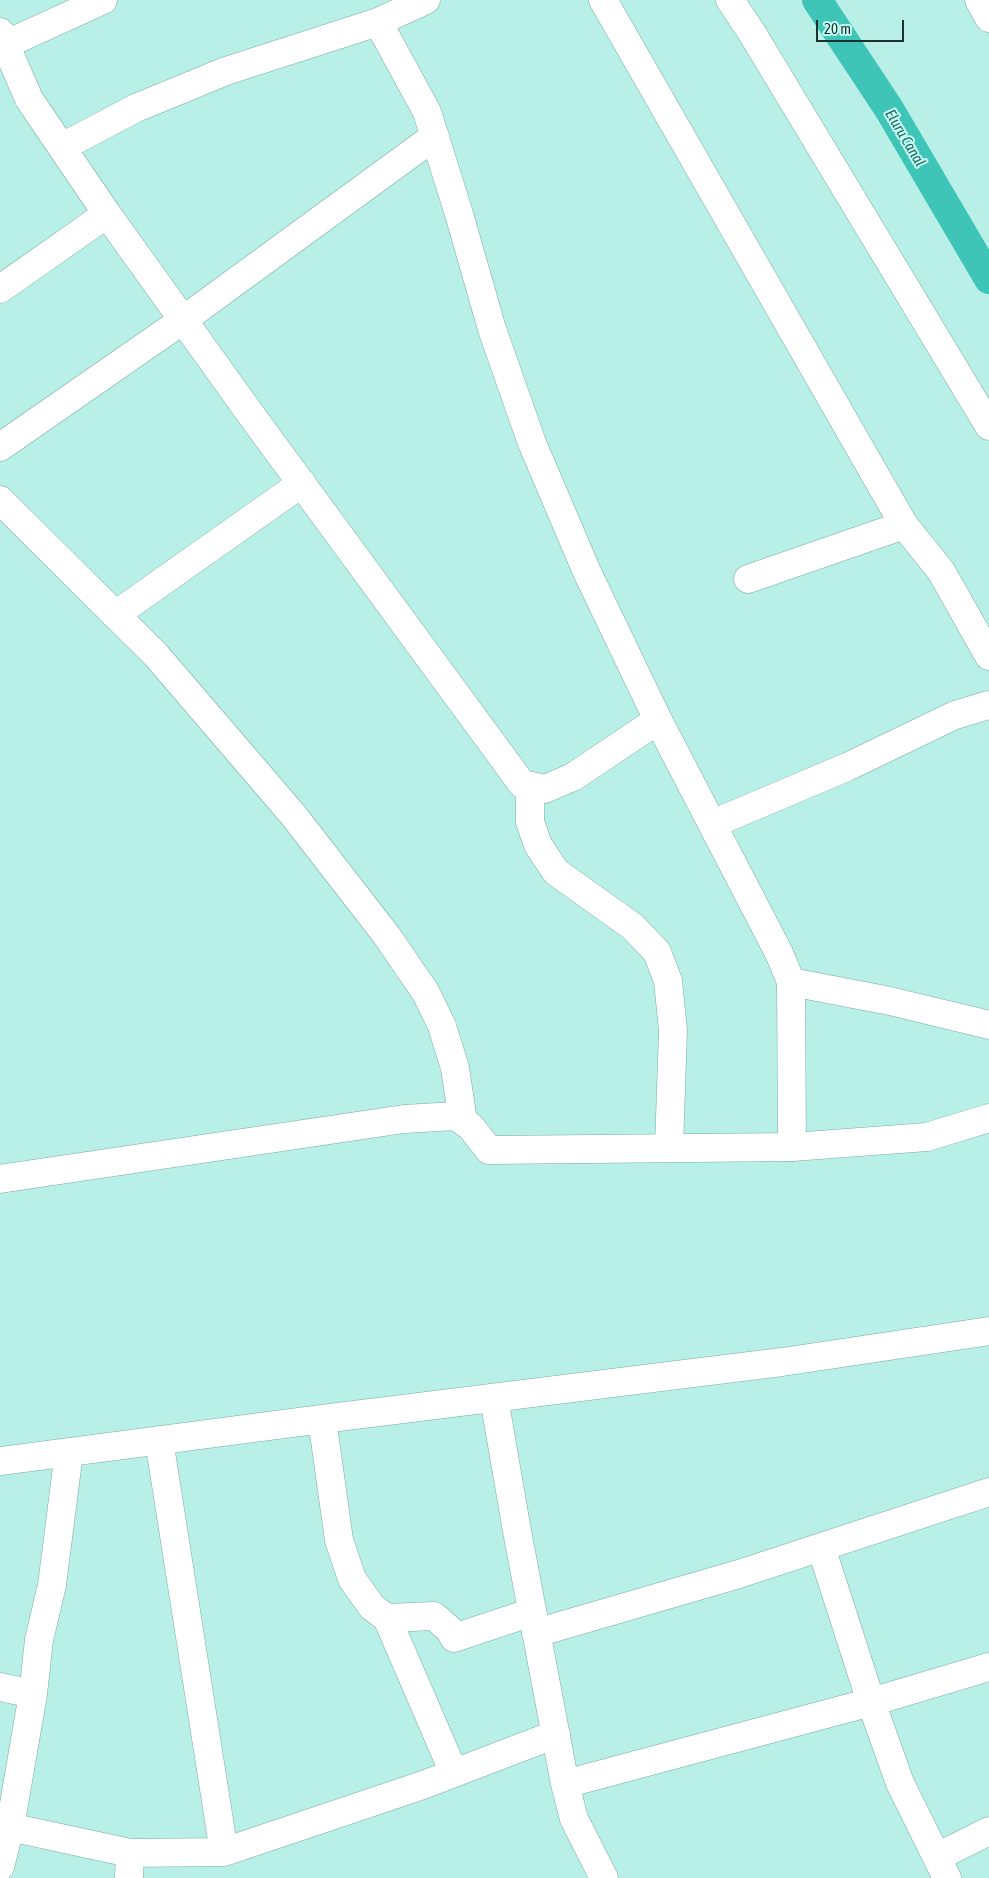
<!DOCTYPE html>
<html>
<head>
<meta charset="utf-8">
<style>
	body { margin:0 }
	#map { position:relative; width:989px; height:1878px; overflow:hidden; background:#b8f0e7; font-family:"Asap Condensed",sans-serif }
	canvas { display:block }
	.scale { position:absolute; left:816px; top:20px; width:88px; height:22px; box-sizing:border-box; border:2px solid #1b312e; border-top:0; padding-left:6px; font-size:15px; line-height:18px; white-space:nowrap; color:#1b312e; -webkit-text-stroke:4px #c5fdf4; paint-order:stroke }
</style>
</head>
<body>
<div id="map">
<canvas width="989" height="1878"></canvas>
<div class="scale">20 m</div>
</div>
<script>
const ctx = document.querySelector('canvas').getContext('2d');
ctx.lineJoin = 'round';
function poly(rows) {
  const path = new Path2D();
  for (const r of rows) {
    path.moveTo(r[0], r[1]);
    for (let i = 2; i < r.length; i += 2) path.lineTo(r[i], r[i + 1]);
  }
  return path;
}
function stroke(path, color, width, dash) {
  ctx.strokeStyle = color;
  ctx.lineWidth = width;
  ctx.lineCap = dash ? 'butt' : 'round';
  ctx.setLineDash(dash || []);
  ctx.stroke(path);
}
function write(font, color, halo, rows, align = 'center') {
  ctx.font = font + ' "Asap Condensed",sans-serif';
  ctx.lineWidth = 4;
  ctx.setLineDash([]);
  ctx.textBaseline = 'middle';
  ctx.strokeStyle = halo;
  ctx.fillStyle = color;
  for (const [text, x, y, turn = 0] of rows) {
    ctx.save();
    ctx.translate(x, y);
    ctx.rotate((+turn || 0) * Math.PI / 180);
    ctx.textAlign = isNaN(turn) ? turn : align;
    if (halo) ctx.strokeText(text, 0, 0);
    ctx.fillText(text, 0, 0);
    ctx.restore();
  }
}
stroke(poly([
	[817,0,889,109,989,279]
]), '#3fc5b7', 30);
const street = poly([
	[603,0,904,525,941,571,989,656],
	[730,0,752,33,989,426],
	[378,22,427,112,459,214,492,329,532,443,587,572,658,720,779,953,791,982,792,1147],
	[0,32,29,99,107,214,249,412,522,784,545,789,573,777,658,720],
	[0,47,103,0],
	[62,147,136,108,226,71,378,22,426,0],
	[0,289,107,214],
	[0,447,183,320,435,136],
	[0,500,156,655,294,816,387,936,426,993,442,1026,455,1068,463,1121],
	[748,579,904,525],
	[115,615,302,483],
	[530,786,530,822,538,845,556,872,632,926,657,952,668,981,673,1030,669,1147],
	[712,824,847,767,955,715,989,705],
	[791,982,890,1001,989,1025],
	[494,1398,517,1531,565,1784,574,1819,604,1878],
	[322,1419,339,1540,352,1579,372,1607,387,1618,434,1616,450,1630,454,1638,532,1612],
	[159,1440,224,1852],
	[0,1461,322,1419,782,1362,989,1331],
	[821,1547,871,1702,900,1783,947,1878],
	[387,1618,453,1771],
	[536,1633,739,1574,989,1492],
	[0,1687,33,1694],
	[565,1784,871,1702,989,1667],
	[0,1825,130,1853,224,1852,423,1785,556,1734],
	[937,1857,989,1831],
	[0,1867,10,1827,33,1694,39,1640,52,1585,69,1452],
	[129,1878,130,1853]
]);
const secondary = poly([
	[979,0,989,18],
	[0,1179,404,1119,456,1116,471,1127,489,1150,792,1147,927,1137,989,1118]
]);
stroke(street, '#76aba3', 29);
stroke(secondary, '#76aba3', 29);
stroke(street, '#fff', 28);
stroke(secondary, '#fff', 28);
write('italic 15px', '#1e645d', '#c5fdf4', [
	["Eluru Canal",905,138,59]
]);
</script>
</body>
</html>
